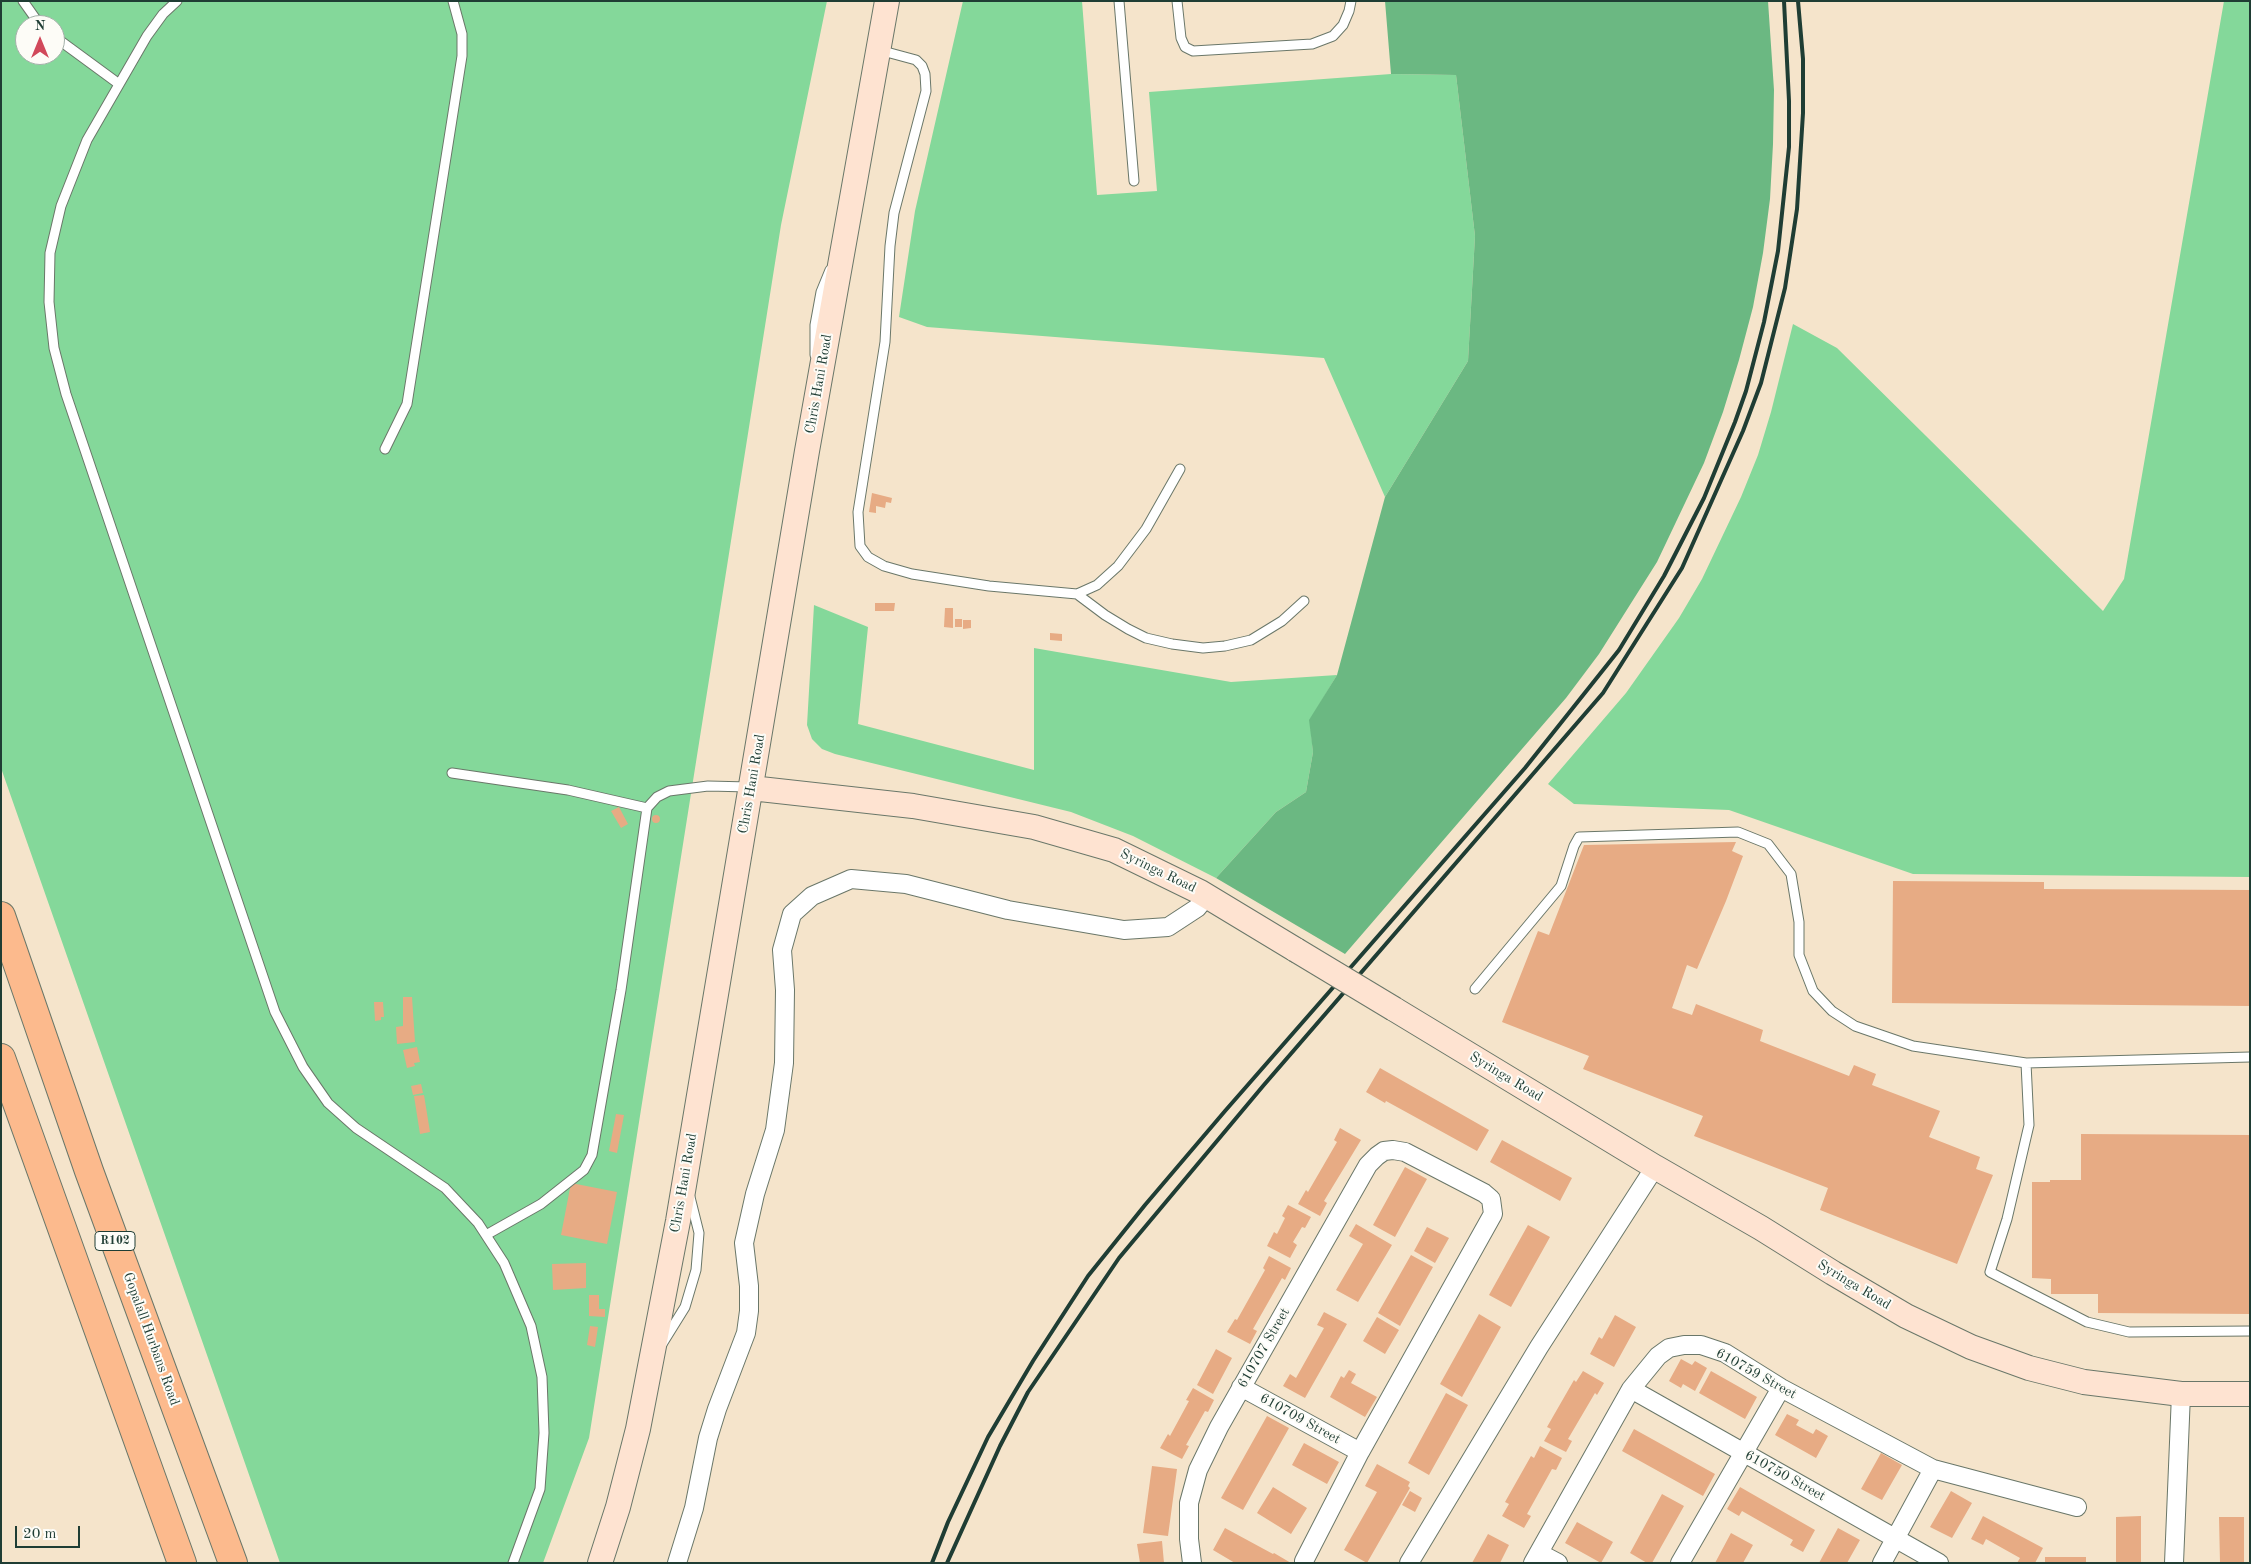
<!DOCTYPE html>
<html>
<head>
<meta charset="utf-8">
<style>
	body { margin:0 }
	#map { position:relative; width:2251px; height:1564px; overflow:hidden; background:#f5e4cb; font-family:"Old Standard TT",serif }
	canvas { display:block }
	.frame { position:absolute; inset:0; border:2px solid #1f3d34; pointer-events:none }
	.north { position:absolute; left:15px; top:15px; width:50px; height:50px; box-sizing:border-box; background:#fdfcf7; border:1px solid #a4b0a9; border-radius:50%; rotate:0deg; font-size:14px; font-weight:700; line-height:20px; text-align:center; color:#1f3d34 }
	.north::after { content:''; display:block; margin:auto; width:18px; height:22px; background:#d1495b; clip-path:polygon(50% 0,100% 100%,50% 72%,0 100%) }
	.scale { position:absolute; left:15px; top:1526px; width:65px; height:22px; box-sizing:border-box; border:2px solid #1f3d34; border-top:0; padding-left:6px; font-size:15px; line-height:18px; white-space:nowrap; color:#1f3d34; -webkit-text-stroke:4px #fdfcf7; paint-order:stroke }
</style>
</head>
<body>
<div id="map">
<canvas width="2251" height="1564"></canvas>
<div class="frame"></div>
<div class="north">N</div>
<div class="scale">20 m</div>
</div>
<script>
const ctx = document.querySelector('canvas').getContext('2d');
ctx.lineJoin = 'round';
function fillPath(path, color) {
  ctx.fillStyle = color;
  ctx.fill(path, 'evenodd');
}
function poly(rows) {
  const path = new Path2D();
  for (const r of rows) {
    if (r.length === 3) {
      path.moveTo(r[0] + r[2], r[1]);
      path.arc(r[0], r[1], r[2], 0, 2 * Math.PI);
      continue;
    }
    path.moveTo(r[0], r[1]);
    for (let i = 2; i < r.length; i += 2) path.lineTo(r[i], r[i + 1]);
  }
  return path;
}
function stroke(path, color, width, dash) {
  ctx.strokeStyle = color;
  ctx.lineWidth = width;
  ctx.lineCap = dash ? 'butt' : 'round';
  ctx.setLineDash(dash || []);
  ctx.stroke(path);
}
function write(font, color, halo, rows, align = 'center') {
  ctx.font = font + ' "Old Standard TT",serif';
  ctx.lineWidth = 4;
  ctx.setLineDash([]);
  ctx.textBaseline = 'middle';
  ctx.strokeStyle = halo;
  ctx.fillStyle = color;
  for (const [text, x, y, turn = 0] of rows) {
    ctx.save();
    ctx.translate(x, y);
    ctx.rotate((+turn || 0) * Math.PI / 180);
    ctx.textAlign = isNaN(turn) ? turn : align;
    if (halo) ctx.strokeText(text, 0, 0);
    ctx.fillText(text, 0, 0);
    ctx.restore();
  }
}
fillPath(poly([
	[1,1,827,1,781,225,589,1438,543,1563,280,1563,1,768],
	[25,25,55,25,55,55,25,55],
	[963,1,1082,1,1097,195,1157,191,1149,92,1391,74,1456,75,1475,236,1468,361,1385,497,1324,358,927,327,899,317,915,211],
	[2224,1,2250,1,2250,877,1913,874,1729,810,1574,804,1548,784,1626,693,1679,618,1702,579,1741,497,1758,455,1771,412,1793,324,1837,348,2103,611,2124,579],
	[814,605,868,627,858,724,1034,770,1034,648,1231,682,1337,675,1310,720,1313,752,1306,792,1276,812,1216,878,1133,836,1071,812,835,754,822,749,812,739,807,725]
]), '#84d89a');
fillPath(poly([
	[1385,1,1768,1,1774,90,1773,144,1770,199,1763,253,1753,307,1739,360,1723,412,1704,463,1657,562,1599,654,1566,698,1345,954,1216,878,1276,812,1306,792,1313,752,1309,720,1337,675,1385,497,1468,361,1475,236,1456,75,1391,74]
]), '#6bb882');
fillPath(poly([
	[872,493,892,498,891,503,886,502,885,508,876,506,876,513,869,512],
	[875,603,895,603,894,611,875,611],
	[945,608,953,608,953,628,944,627],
	[955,619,962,619,962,627,955,627],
	[963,620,971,620,971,628,963,629],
	[1050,633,1062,634,1062,641,1050,640],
	[619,807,628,824,621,828,611,811],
	[656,819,4],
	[1736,842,1732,851,1743,856,1726,901,1697,969,1687,965,1672,1008,1692,1015,1696,1004,1763,1030,1760,1041,1849,1076,1854,1065,1876,1074,1872,1085,1940,1111,1929,1137,1980,1157,1976,1169,1993,1175,1957,1264,1820,1210,1828,1188,1694,1136,1703,1116,1583,1069,1589,1056,1502,1022,1538,931,1549,935,1584,845],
	[1893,881,2044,882,2044,889,2250,890,2250,1006,1892,1003],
	[403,997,412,997,415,1042,397,1044,396,1027,403,1026],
	[374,1002,383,1002,384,1017,381,1017,381,1020,375,1021],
	[417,1047,420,1062,414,1063,415,1066,407,1068,403,1050],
	[1380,1068,1489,1130,1477,1151,1386,1101,1385,1103,1366,1092],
	[421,1084,423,1093,413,1095,411,1086],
	[424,1095,430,1132,420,1134,414,1096],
	[616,1114,624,1115,617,1153,609,1151],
	[1340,1128,1361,1140,1324,1201,1327,1203,1320,1216,1298,1204,1306,1190,1308,1192,1337,1142,1334,1140],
	[2081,1134,2250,1135,2250,1314,2098,1313,2098,1294,2051,1294,2051,1279,2032,1278,2032,1182,2050,1182,2050,1180,2081,1180],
	[1502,1140,1572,1178,1560,1201,1490,1162],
	[1405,1167,1427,1179,1395,1237,1373,1225],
	[571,1183,617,1192,607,1244,561,1235],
	[1288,1205,1311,1217,1305,1228,1302,1227,1293,1242,1297,1245,1290,1258,1267,1246,1274,1232,1277,1234,1285,1218,1282,1216],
	[1356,1224,1392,1245,1358,1302,1336,1290,1363,1244,1349,1236],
	[1528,1225,1550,1237,1511,1307,1489,1295],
	[1427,1227,1449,1238,1435,1263,1414,1251],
	[1411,1255,1433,1267,1400,1326,1378,1313],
	[1269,1256,1291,1268,1285,1280,1282,1278,1253,1329,1257,1331,1250,1344,1227,1332,1235,1319,1237,1320,1265,1270,1263,1268],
	[586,1263,586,1288,553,1290,552,1264],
	[589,1295,599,1295,599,1309,605,1309,605,1317,589,1316],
	[1324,1312,1347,1324,1305,1398,1283,1386,1290,1374,1296,1378,1324,1328,1317,1325],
	[1479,1314,1501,1327,1462,1397,1440,1384],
	[1615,1315,1636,1327,1614,1367,1590,1354,1599,1337,1602,1339],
	[1377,1317,1399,1330,1385,1354,1363,1341],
	[590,1326,598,1327,595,1347,587,1345],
	[1216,1349,1232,1358,1213,1394,1197,1385],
	[1681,1359,1692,1365,1695,1361,1707,1368,1695,1391,1683,1384,1681,1388,1669,1381],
	[1349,1370,1356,1374,1351,1383,1377,1397,1365,1417,1330,1397,1341,1376,1344,1378],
	[1583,1371,1604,1383,1597,1395,1595,1393,1568,1439,1572,1441,1566,1452,1544,1441,1551,1429,1547,1427,1574,1380,1576,1382],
	[1711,1371,1757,1397,1745,1419,1699,1393],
	[1193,1388,1214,1400,1208,1412,1205,1411,1186,1445,1189,1446,1182,1459,1160,1448,1168,1434,1170,1436,1189,1401,1186,1400],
	[1446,1393,1468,1405,1429,1475,1408,1463],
	[1787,1414,1799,1420,1796,1425,1813,1434,1816,1429,1828,1436,1816,1458,1775,1435],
	[1267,1416,1289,1428,1243,1510,1221,1498],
	[1634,1429,1715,1474,1703,1496,1622,1451],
	[1304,1443,1339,1462,1327,1484,1292,1465],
	[1540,1446,1562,1458,1556,1470,1552,1469,1527,1514,1531,1516,1524,1528,1502,1516,1509,1504,1505,1502,1531,1456,1534,1458],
	[1881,1453,1902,1465,1882,1500,1861,1489],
	[1377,1464,1410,1482,1408,1486,1410,1488,1367,1563,1344,1550,1377,1492,1365,1486],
	[1152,1466,1177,1469,1168,1536,1143,1533],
	[1273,1487,1307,1508,1291,1534,1257,1513],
	[1740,1487,1815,1530,1803,1552,1790,1545,1793,1540,1742,1511,1739,1516,1727,1509],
	[1410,1491,1422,1498,1415,1512,1402,1505],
	[1951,1491,1972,1503,1952,1538,1930,1527],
	[1662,1494,1684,1506,1652,1563,1647,1563,1630,1553],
	[1983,1516,2043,1548,2035,1563,2017,1563,2020,1558,1986,1539,1983,1545,1971,1539],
	[2141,1516,2141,1563,2116,1563,2116,1517],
	[2219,1517,2244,1517,2244,1563,2220,1563],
	[1577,1522,1613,1542,1601,1563,1565,1543],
	[1225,1528,1273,1554,1274,1553,1291,1563,1235,1563,1213,1550],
	[1838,1528,1860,1540,1847,1563,1819,1563],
	[1731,1533,1753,1545,1743,1563,1715,1563],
	[1488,1534,1509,1545,1500,1563,1472,1563],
	[1162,1541,1164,1563,1140,1563,1137,1544],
	[2045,1557,2086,1557,2086,1563,2045,1563]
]), '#e7ab84');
const lane = poly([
	[23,1,40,25],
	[177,1,163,14,147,36,87,140,61,206,50,253,49,302,54,348,66,394,275,1012,303,1067,328,1103,356,1128,445,1188,478,1223,504,1263,531,1326,542,1377,544,1433,540,1489,513,1563],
	[1119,1,1134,181],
	[1177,1,1181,38,1185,47,1193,51,1312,44,1333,36,1343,25,1349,11,1351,1],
	[55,37,119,84],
	[879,50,916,60,922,66,925,74,926,91,894,213,890,246,885,342,858,512,860,546,868,557,884,566,912,574,989,586,1077,594,1097,585,1118,566,1146,529,1180,469],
	[815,355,815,325,821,292,830,270],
	[385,449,407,404,462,56,462,34,453,1],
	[1077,594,1105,615,1128,629,1146,638,1172,644,1203,648,1225,646,1251,640,1282,621,1304,601],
	[452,773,568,790,647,808],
	[1475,989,1561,886,1574,846,1579,837,1738,832,1768,844,1791,874,1799,922,1799,955,1813,991,1832,1011,1855,1026,1913,1046,2026,1063,2250,1057],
	[2026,1063,2029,1125,2007,1219,1990,1272,2087,1322,2129,1332,2250,1331],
	[486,1235,541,1204,584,1170,592,1155,621,990,647,808,657,797,669,791,708,786,749,787],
	[662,1344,685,1307,696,1270,699,1233,690,1197]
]);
const street = poly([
	[1241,1387,1360,1452],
	[1631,1389,1939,1563],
	[1539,1553,1558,1563],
	[677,1563,694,1508,708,1438,717,1409,746,1333,749,1311,749,1286,744,1243,755,1194,775,1130,784,1063,785,990,782,950,792,914,812,896,851,879,906,884,1008,910,1124,930,1168,927,1197,908,1207,896],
	[1192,1563,1189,1539,1189,1503,1198,1470,1219,1427,1368,1165,1377,1156,1384,1151,1393,1150,1405,1152,1484,1193,1491,1199,1493,1214,1360,1452,1304,1561],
	[1409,1563,1539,1347,1655,1167],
	[1533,1563,1631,1389,1658,1356,1669,1348,1684,1345,1701,1345,1725,1353,1781,1388,1933,1469,2077,1507],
	[1680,1563,1781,1388],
	[1882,1563,1933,1469],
	[2174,1563,2181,1394]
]);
const secondary = poly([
	[751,788,913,806,1034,827,1114,850,1200,892,1296,950],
	[1394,1009,1655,1167,1761,1228,1833,1273,1906,1316,1971,1347,2029,1368,2084,1382,2181,1394,2250,1394],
	[600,1563,618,1507,638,1429,678,1221,807,451,887,1]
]);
const highway = poly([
	[1,916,89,1171,233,1563],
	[1,1058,182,1563]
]);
stroke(lane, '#6a7769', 11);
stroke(street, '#6a7769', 20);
stroke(secondary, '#6a7769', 26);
stroke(highway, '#6a7769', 30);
stroke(lane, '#fff', 9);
stroke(street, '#fff', 18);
stroke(secondary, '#fee3d1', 24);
stroke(highway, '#fcba8d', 28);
stroke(poly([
	[932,1563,948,1522,988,1437,1033,1361,1088,1276,1145,1205,1225,1111,1525,768,1619,650,1664,576,1704,498,1735,422,1746,391,1764,322,1778,251,1789,147,1789,101,1784,1],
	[947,1563,1000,1446,1028,1392,1119,1258,1263,1086,1603,693,1682,568,1743,431,1761,383,1785,288,1797,209,1803,113,1803,59,1798,1]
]), '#1f3d34', 4);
const secondaryBridge = poly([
	[1296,950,1394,1009]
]);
stroke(secondaryBridge, '#6a7769', 26, []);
stroke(secondaryBridge, '#fee3d1', 24);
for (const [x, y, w] of [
	[115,1241,40]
]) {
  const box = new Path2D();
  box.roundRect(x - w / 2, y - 9.5, w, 19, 4);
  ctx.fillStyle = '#fdfcf7';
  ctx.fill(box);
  stroke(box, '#1f3d34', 1);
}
write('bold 12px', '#1f3d34', null, [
	["R102",115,1241]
]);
write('14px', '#1f3d34', '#fdfcf7', [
	["Chris Hani Road",819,384,-80],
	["Chris Hani Road",752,784,-80],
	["Syringa Road",1158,871,26],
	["Syringa Road",1506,1077,31],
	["Chris Hani Road",684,1183,-80],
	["Syringa Road",1854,1285,31],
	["Gopalall Hurbans Road",151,1339,70],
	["610707 Street",1264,1348,-60],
	["610759 Street",1756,1374,29],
	["610709 Street",1300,1419,29],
	["610750 Street",1785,1476,29]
]);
</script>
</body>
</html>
